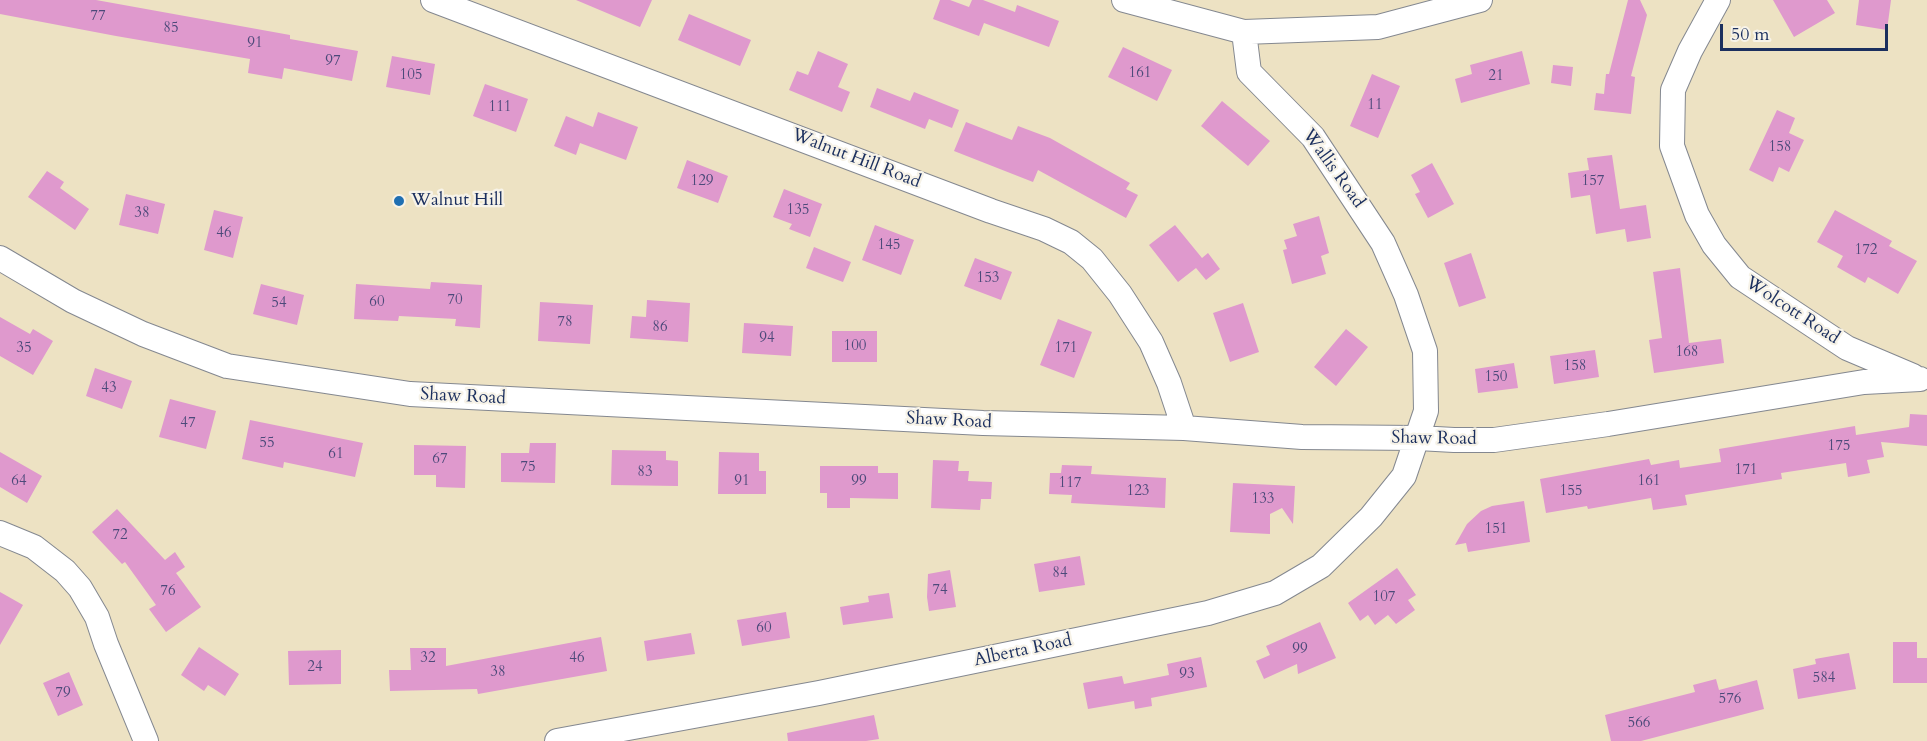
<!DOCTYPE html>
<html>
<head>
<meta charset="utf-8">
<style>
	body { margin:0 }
	#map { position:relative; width:1927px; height:741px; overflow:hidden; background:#ede2c3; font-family:Cardo,serif }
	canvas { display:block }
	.scale { position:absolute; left:1720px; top:24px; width:168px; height:27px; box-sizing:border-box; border:3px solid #1b2f5e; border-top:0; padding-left:8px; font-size:18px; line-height:21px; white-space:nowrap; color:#1b2f5e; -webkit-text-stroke:4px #f7f3e8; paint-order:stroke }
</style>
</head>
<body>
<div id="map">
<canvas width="1927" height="741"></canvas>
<div class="scale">50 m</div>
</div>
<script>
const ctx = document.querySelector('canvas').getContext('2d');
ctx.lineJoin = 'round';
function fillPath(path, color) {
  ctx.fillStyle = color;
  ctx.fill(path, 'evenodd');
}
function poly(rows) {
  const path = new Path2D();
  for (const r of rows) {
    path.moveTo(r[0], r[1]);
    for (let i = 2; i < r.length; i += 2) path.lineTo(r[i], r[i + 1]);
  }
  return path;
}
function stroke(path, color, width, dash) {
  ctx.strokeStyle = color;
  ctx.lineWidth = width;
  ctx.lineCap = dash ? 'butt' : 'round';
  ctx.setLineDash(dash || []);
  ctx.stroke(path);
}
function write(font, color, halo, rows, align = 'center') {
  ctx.font = font + ' Cardo,serif';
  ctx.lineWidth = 4.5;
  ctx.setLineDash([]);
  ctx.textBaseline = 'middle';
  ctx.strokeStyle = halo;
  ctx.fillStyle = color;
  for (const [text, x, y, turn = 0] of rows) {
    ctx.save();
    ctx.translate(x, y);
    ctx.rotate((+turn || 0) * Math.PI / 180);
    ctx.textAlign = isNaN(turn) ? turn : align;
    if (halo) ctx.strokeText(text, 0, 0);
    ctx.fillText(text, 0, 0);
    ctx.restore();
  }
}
fillPath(poly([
	[0,0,96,0,290,35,290,39,358,51,352,81,284,68,282,79,248,73,250,59,116,36,0,14],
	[576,0,652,0,640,27],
	[940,0,950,0,969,7,972,0,983,0,1015,12,1017,5,1059,21,1049,47,984,23,979,36,933,19],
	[1628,0,1640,0,1647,15,1631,76,1635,77,1631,114,1594,110,1596,93,1604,94,1606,74,1609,74],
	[1773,0,1827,0,1835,13,1794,37],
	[1859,0,1891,0,1887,30,1856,25],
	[689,14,751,40,740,66,678,40],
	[1123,47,1172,70,1157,101,1108,77],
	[818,51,848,64,838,87,850,92,842,112,789,90,797,71,808,75],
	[1522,51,1530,84,1461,103,1455,79,1472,74,1470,65],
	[392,56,435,64,430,95,386,87],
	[1553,65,1573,67,1571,86,1551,83],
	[1372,74,1400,86,1378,138,1350,126],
	[485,84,528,99,516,132,473,116],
	[877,88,910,101,914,92,959,110,952,128,929,119,925,129,870,107],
	[1222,101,1270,141,1248,166,1201,126],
	[1777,110,1795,118,1789,133,1804,140,1789,172,1779,167,1773,182,1749,170],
	[598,112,638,127,626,160,580,143,576,155,554,146,566,116,593,127],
	[966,122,1012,140,1018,126,1050,138,1130,183,1126,189,1138,195,1126,218,1038,170,1033,182,954,151],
	[1612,155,1620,209,1646,205,1651,238,1627,242,1625,229,1596,234,1590,195,1571,198,1568,173,1589,170,1587,158],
	[687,160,728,176,718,203,677,188],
	[1432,163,1454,204,1428,218,1415,194,1420,192,1411,175],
	[47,171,64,182,60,188,89,209,75,230,28,197],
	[784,189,822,204,810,237,789,229,792,224,773,217],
	[126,194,165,204,158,234,119,225],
	[214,210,243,217,233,258,204,250],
	[1835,210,1892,241,1889,246,1917,261,1898,294,1868,277,1865,283,1837,267,1843,256,1817,242],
	[1319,216,1329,253,1321,256,1326,274,1292,284,1283,250,1287,249,1284,240,1297,236,1293,224],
	[875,225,914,240,901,275,862,260],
	[1175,225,1202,258,1208,253,1220,269,1206,280,1196,268,1178,282,1149,245],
	[814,247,851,262,843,282,806,268],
	[1471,253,1486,298,1459,307,1444,263],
	[975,258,1012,272,1001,300,964,286],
	[1680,268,1689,343,1721,339,1724,363,1654,373,1649,340,1662,338,1653,272],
	[431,282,482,285,480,328,455,326,456,319,399,316,398,321,354,319,356,284,430,289],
	[261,284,304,295,297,325,253,314],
	[647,300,690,303,688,342,630,338,632,316,646,317],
	[540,302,593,305,590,344,538,341],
	[1243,303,1259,352,1230,362,1213,313],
	[0,317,30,334,33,329,53,341,33,375,0,356],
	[1058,319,1092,332,1074,378,1040,365],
	[744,323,793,326,791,356,742,353],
	[1346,329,1368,347,1336,386,1314,367],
	[832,331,877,331,877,362,832,362],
	[1595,350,1599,377,1554,384,1550,356],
	[1514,363,1518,388,1478,393,1475,369],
	[95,368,132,381,122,409,86,396],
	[170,399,216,411,206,449,159,437],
	[1910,414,1927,415,1927,446,1881,442,1884,457,1867,460,1870,473,1848,477,1846,463,1781,473,1782,479,1685,495,1687,505,1653,510,1651,498,1588,509,1587,506,1546,513,1540,479,1649,459,1651,465,1679,460,1680,468,1721,462,1719,449,1855,426,1856,435,1909,427],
	[250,420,363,443,355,477,284,462,283,468,242,459],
	[530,443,556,443,555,483,501,482,501,453,529,453],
	[414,445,466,446,465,488,436,487,436,475,414,475],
	[612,450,666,451,666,460,678,461,678,486,611,485],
	[0,452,42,476,27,503,0,487],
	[719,452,759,453,759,471,766,471,766,494,718,494],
	[933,460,959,461,958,471,969,471,968,481,992,482,991,499,981,499,980,510,931,508],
	[1062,465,1092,466,1091,474,1166,478,1165,508,1071,503,1072,495,1049,494,1050,473,1061,473],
	[820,466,878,466,878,473,898,473,898,499,850,498,850,508,827,508,827,493,820,493],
	[1233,483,1295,486,1293,524,1282,508,1270,514,1270,534,1230,532],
	[1524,501,1530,542,1468,552,1466,543,1455,545,1467,524,1481,511,1492,506],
	[117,509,165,560,175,552,185,567,176,573,201,607,166,632,149,609,156,605,125,562,122,564,92,532],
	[1080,556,1085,585,1039,592,1034,564],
	[1397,568,1416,595,1408,600,1415,610,1396,624,1388,615,1375,625,1368,615,1360,621,1348,603],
	[950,570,956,607,929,611,927,597,928,574],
	[0,592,23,605,0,645],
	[889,593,893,618,843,625,840,607,869,602,868,596],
	[786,612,790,638,742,646,737,620],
	[1320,622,1336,658,1298,674,1297,664,1264,679,1256,661,1270,655,1266,646],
	[691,633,695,654,647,661,644,641],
	[601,637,607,671,478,694,477,689,390,691,389,670,411,670,410,648,446,648,446,666],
	[1893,642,1917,642,1917,658,1927,658,1927,683,1893,683],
	[199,647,239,674,225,696,208,685,204,691,181,675],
	[341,650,341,684,289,685,288,651],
	[1849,653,1856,689,1798,699,1793,669,1816,664,1815,659],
	[1201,657,1207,687,1151,698,1152,706,1135,709,1134,701,1088,709,1083,683,1122,676,1124,684,1169,675,1167,664],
	[69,672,83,705,58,716,43,683],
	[1716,679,1719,690,1757,680,1764,709,1641,741,1611,741,1605,715,1695,692,1693,685],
	[874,715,879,739,866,741,788,741,787,733]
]), '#df99cd');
const street = poly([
	[433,0,991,211,1044,229,1071,242,1092,259,1120,294,1151,342,1169,383,1184,428],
	[1718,0,1690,51,1673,90,1672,146,1697,215,1714,245,1740,277,1847,348,1913,376],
	[1244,32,1378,27,1480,0],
	[0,258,73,301,143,334,227,366,410,394,983,423,1184,428,1302,437,1418,438,1454,440,1494,440,1608,424,1864,382,1920,379],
	[0,533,34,547,65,571,80,588,97,617,106,644,146,741],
	[557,741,819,693,1208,613,1275,593,1321,566,1371,517,1404,476,1426,411,1425,351,1406,295,1383,243,1313,137,1249,72,1244,32,1124,0]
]);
stroke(street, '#848890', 26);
stroke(street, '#fff', 24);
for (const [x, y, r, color] of [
	[399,201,6,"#1f6fb2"]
]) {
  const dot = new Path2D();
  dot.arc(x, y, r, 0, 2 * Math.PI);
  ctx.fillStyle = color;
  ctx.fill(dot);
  stroke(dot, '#f7f3e8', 2);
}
write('15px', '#4c4a7a', null, [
	["77",98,17],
	["85",171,29],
	["91",255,44],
	["97",333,62],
	["161",1140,74],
	["105",411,76],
	["21",1496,77],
	["11",1375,106],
	["111",500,108],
	["158",1780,148],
	["129",702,182],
	["157",1593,182],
	["135",798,211],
	["38",142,214],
	["46",224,234],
	["145",889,246],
	["172",1866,251],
	["153",988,279],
	["70",455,301],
	["60",377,303],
	["54",279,304],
	["78",565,323],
	["86",660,328],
	["94",767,339],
	["100",855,347],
	["35",24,349],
	["171",1066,349],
	["168",1687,353],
	["158",1575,367],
	["150",1496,378],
	["43",109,389],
	["47",188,424],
	["55",267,444],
	["175",1839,447],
	["61",336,455],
	["67",440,460],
	["75",528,468],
	["171",1746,471],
	["83",645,473],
	["64",19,482],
	["91",742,482],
	["99",859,482],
	["161",1649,482],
	["117",1070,484],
	["123",1138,492],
	["155",1571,492],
	["133",1263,500],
	["151",1496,530],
	["72",120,536],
	["84",1060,574],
	["74",940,591],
	["76",168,592],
	["107",1384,598],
	["60",764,629],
	["99",1300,650],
	["32",428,659],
	["46",577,659],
	["24",315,668],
	["38",498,673],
	["93",1187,675],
	["584",1824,679],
	["79",63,694],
	["576",1730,700],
	["566",1639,724]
]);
write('18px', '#1b2f5e', '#f7f3e8', [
	["Walnut Hill Road",856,159,21],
	["Wallis Road",1333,169,54],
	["Wolcott Road",1792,311,33],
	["Shaw Road",463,397,3],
	["Shaw Road",949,421,3],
	["Shaw Road",1434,439,1],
	["Alberta Road",1023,651,-12]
]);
write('18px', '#1b2f5e', '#f7f3e8', [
	["Walnut Hill",411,201]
], 'left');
</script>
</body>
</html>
